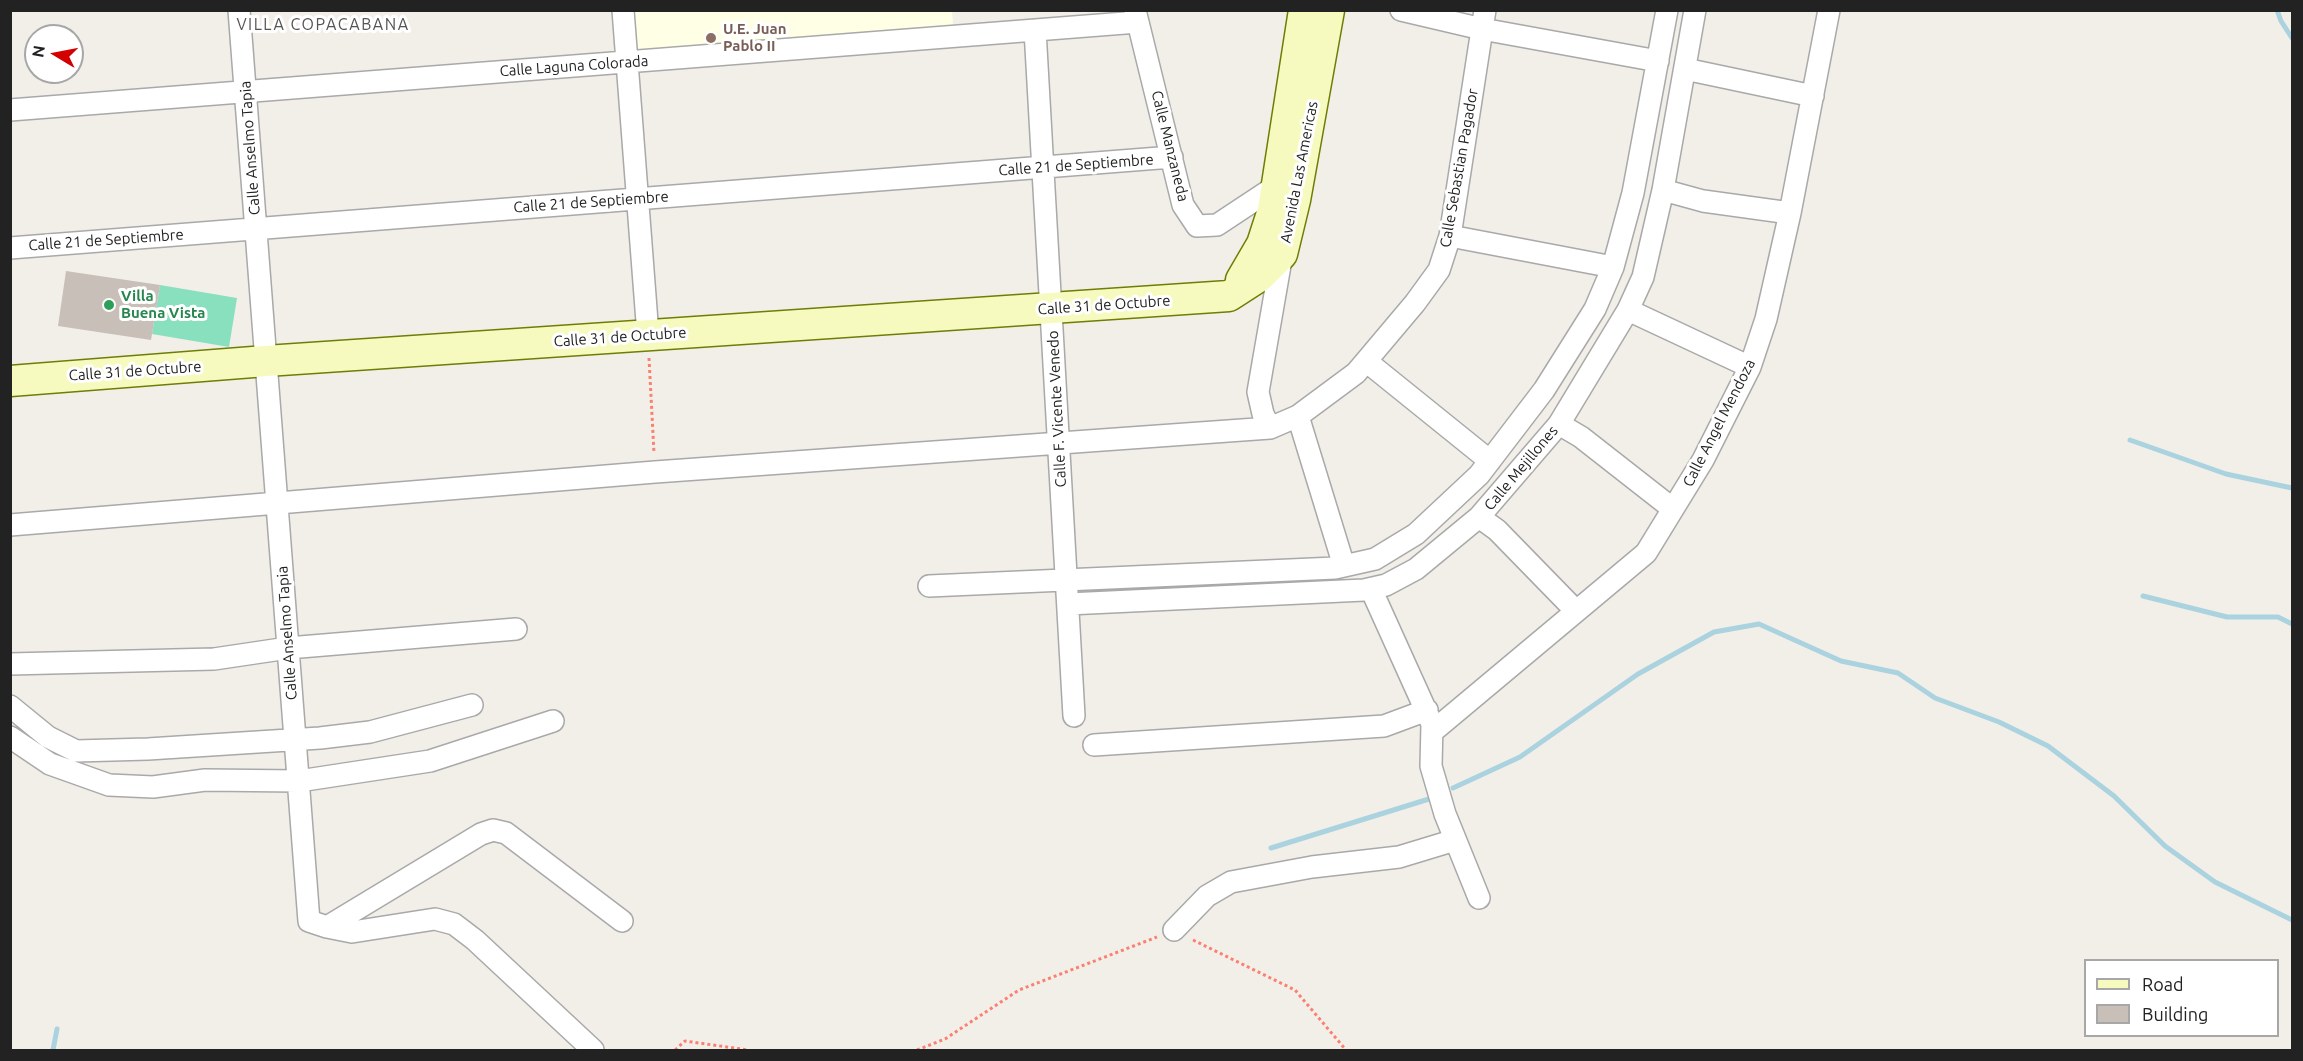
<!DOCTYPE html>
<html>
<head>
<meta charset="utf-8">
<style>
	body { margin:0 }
	#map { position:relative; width:2303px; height:1061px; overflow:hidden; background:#f2efe9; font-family:Ubuntu,sans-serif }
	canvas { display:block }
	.frame { position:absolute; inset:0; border:12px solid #222; pointer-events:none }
	.legend { position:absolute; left:2084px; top:959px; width:195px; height:78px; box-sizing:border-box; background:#fff; border:2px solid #a7a7a7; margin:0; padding:8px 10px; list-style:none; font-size:18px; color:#222 }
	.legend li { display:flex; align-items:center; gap:12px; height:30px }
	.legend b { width:30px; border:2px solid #a7a7a7 }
	.north { position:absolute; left:24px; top:24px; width:60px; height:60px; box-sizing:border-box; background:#fff; border:2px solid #a7a7a7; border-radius:50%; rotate:280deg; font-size:16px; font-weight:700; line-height:24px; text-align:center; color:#222 }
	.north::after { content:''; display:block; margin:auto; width:21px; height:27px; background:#d40000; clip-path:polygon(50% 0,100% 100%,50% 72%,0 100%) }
</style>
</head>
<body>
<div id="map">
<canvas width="2303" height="1061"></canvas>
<div class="frame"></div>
<ul class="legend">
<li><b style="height:8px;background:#f7fabf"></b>Road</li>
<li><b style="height:16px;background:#c7bfb8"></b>Building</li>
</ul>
<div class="north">N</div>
</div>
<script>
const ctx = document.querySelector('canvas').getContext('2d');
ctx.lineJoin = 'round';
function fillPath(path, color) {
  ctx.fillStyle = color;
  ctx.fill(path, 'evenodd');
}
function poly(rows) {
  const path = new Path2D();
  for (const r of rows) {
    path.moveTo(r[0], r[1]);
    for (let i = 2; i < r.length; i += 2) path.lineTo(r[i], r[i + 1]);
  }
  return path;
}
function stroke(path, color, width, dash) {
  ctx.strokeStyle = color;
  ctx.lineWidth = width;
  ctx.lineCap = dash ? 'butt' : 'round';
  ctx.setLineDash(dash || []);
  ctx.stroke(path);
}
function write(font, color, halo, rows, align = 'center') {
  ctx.font = font + ' Ubuntu,sans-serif';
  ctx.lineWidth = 6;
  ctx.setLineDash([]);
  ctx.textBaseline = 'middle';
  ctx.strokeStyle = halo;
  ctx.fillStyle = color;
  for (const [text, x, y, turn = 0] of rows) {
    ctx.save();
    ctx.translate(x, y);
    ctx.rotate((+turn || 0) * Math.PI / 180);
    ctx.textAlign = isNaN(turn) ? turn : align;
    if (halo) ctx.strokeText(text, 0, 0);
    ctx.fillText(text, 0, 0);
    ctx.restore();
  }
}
fillPath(poly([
	[952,10,953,25,631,52,628,11]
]), '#ffffe5');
fillPath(poly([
	[160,285,237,298,229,347,152,334]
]), '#88e0be');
stroke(poly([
	[2277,10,2281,21,2292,38],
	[2130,440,2226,474,2292,488],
	[2143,596,2227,617,2278,617,2292,624],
	[1453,788,1520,757,1638,674,1714,632,1759,624,1841,661,1898,673,1935,698,1999,722,2048,746,2114,796,2165,846,2215,882,2292,920],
	[1271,848,1429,799],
	[53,1050,57,1029]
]), '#aad3df', 5);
fillPath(poly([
	[66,271,160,285,151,340,58,326]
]), '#c7bfb8');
const minor = poly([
	[239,10,309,921,327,927,352,932,435,919,454,924,475,940,593,1050],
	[623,10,648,335],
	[1135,10,1183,205,1197,226,1217,225,1276,186],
	[1401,10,1482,29,1658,61],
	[1035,30,1074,716],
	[1685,69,1813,96],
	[10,110,1138,22],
	[1663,190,1703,201,1790,213],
	[1450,236,1613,267],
	[10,248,1172,157],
	[1628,310,1750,367],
	[1366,361,1490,461],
	[1298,416,1344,566],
	[1559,424,1581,437,1673,509],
	[1270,428,1263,414,1258,392,1282,254],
	[1479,517,1497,530,1576,611],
	[10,525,655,472,1270,428,1298,416,1356,373,1415,303,1439,270,1450,236,1485,10],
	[929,586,1335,568,1375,559,1416,534,1479,475,1544,390,1595,309,1613,267,1633,193,1667,10],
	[1371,589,1432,724,1431,766,1445,814,1479,898],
	[1068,604,1364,590,1386,585,1416,569,1479,517,1559,424,1628,310,1643,277,1663,190,1695,10],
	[10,664,214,659,288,648,516,629],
	[10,706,48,737,76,751,148,749,320,738,370,732,472,705],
	[1432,732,1646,553,1703,460,1750,367,1766,319,1790,213,1829,10],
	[10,737,50,764,109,785,153,787,205,780,299,781,430,761,553,721],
	[1094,745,1384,726,1427,710],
	[327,927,481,834,493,830,506,833,622,921],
	[1174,930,1207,896,1231,882,1312,867,1399,857,1455,840]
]);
const secondary = poly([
	[1241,280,1262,244,1273,210,1304,10],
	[10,381,266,361,1229,296,1260,276,1282,254,1295,200,1329,10]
]);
stroke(minor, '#a9a9a9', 24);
stroke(secondary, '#707d05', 33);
stroke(poly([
	[649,358,654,453],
	[1193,940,1295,990,1346,1050],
	[675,1050,685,1041,748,1050],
	[917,1050,945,1039,1019,990,1157,937]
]), '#fa8072', 3, [3, 3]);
stroke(minor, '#fff', 21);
stroke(secondary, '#f7fabf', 30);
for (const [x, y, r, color] of [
	[711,38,6,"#8d6e63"],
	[109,305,6,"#2e9e5b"]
]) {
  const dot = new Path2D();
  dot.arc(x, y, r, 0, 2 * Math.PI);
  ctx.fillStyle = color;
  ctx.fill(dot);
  stroke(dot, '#fff', 2);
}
write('bold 15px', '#785e54', '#fff', [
	["U.E. Juan",723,29],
	["Pablo II",723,46]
], 'left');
write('15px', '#222', '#fff', [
	["Calle Laguna Colorada",574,66,-4],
	["Calle Manzaneda",1170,146,76],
	["Calle Anselmo Tapia",250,148,-94],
	["Calle 21 de Septiembre",1076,165,-4],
	["Calle Sebastian Pagador",1459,168,-80],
	["Avenida Las Americas",1299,172,-79],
	["Calle 21 de Septiembre",591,202,-4],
	["Calle 21 de Septiembre",106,240,-4],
	["Calle 31 de Octubre",1104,305,-4],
	["Calle 31 de Octubre",620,337,-4],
	["Calle 31 de Octubre",135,371,-4],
	["Calle F. Vicente Venedo",1057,409,-93],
	["Calle Angel Mendoza",1719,423,-63],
	["Calle Mejillones",1521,468,-50],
	["Calle Anselmo Tapia",287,633,-94]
]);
write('bold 15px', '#27864d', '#fff', [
	["Villa",121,296],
	["Buena Vista",121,313]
], 'left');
ctx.letterSpacing = '1.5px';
write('16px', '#555', '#fff', [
	["VILLA COPACABANA",323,25]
]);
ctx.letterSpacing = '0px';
</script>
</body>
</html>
